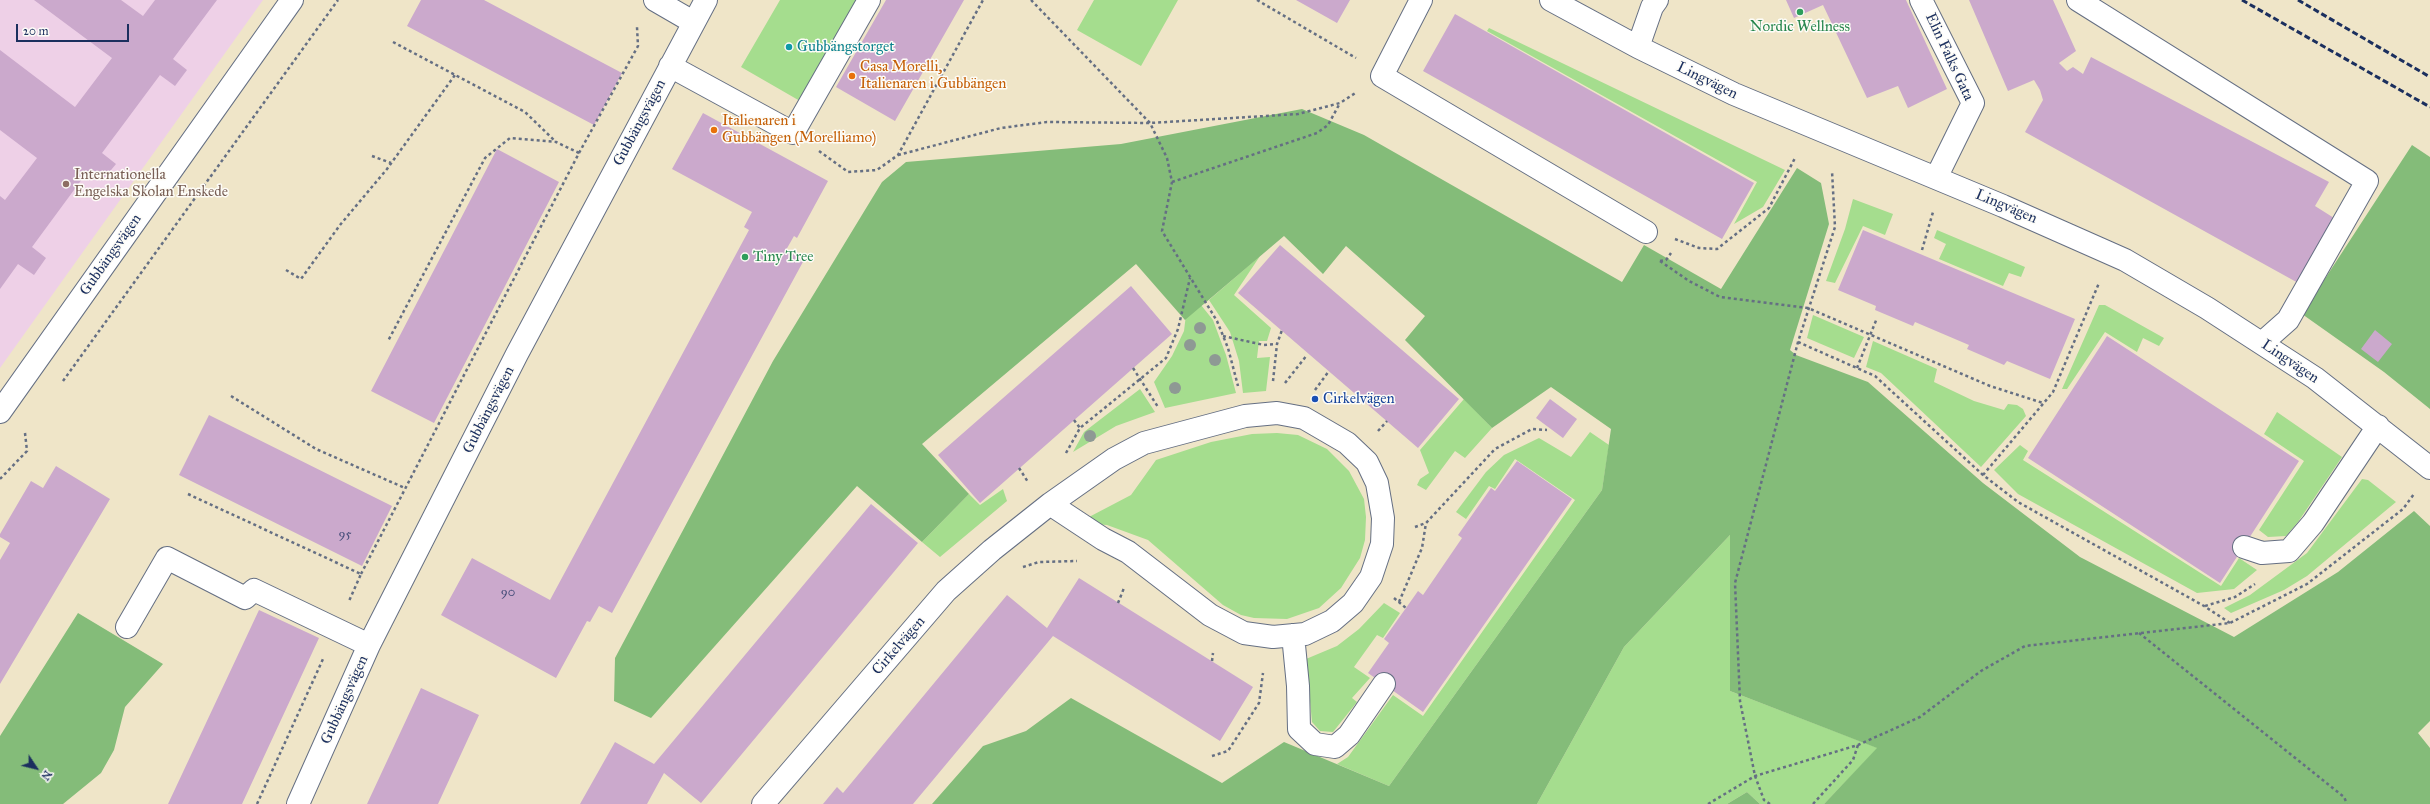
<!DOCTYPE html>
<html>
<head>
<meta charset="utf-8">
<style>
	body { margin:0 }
	#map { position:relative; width:2430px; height:804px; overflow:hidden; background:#efe5c8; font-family:"IM FELL Great Primer",serif }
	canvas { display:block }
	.north { position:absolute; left:16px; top:748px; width:40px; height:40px; -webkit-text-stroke:3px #fdfcf7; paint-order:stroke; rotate:125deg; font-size:11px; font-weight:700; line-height:16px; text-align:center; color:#1b2f5e }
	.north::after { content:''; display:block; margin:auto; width:14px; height:18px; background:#1b2f5e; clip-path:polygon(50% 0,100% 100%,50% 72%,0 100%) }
	.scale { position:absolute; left:16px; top:24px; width:113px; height:18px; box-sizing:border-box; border:2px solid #1b2f5e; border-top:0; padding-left:5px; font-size:12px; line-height:14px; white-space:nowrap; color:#1b2f5e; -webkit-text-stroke:3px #fdfcf7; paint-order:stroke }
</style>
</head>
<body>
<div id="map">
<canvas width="2430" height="804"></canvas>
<div class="north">N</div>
<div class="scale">20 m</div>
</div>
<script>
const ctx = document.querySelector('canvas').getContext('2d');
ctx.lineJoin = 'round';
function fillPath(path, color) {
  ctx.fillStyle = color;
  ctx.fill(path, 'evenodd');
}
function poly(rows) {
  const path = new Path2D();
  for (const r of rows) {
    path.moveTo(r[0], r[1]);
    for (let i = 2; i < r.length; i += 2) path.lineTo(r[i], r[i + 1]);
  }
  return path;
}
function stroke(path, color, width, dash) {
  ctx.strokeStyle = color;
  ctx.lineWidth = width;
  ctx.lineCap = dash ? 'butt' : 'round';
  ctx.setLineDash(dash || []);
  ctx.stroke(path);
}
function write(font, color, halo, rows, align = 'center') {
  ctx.font = font + ' "IM FELL Great Primer",serif';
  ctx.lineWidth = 3;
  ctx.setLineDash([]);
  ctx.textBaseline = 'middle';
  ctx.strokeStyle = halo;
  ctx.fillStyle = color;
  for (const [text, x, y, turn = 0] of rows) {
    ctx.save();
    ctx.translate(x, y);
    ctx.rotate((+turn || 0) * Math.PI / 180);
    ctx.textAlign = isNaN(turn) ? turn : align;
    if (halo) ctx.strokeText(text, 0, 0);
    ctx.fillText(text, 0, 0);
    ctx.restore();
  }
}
fillPath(poly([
	[0,0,263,0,0,368]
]), '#eed0e7');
fillPath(poly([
	[780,0,858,0,800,101,741,67],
	[1094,0,1178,0,1141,66,1077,30],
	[1489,28,1785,170,1763,207,1734,224,1757,182,1487,31],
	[1853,199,1893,214,1885,235,1863,226,1835,283,1826,281,1845,229],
	[1937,230,2025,267,2021,277,2009,273,2003,286,1939,259,1946,244,1934,238],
	[1260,256,1234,295,1271,328,1267,341,1259,341,1257,358,1270,357,1266,391,1243,393,1239,361,1230,332,1209,300],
	[1189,290,1213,320,1226,355,1236,393,1165,408,1154,382,1172,356,1184,331],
	[2099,305,2105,305,2164,338,2159,346,2143,338,2137,352,2105,332,2067,389,2062,389],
	[1813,315,1864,337,1854,358,1807,338],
	[1873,341,1937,369,1934,382,1974,401,2004,410,2008,404,2017,405,2023,409,2026,416,1981,467,1881,373,1866,367],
	[1140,389,1155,412,1116,426,1073,452,1084,432],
	[1464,399,1492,428,1465,458,1455,451,1426,490,1417,485,1420,479,1429,473,1420,450],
	[2277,412,2342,457,2298,522,2286,536,2268,537,2259,530,2304,461,2264,434],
	[1590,432,1609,445,1602,490,1389,786,1337,764,1348,757,1393,695,1423,716,1575,500,1515,459,1495,489,1489,486,1466,519,1456,512,1486,472,1504,455,1539,438,1571,457],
	[1277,433,1298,435,1327,449,1349,471,1364,499,1366,517,1365,540,1360,558,1341,588,1319,608,1287,619,1254,618,1241,615,1223,605,1148,540,1107,525,1092,524,1089,517,1131,495,1156,460,1211,442,1252,434],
	[2020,445,2028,451,2023,460,2221,586,2239,558,2257,570,2234,589,2197,593,2018,494,1994,470],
	[2362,479,2368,480,2396,502,2307,576,2284,590,2231,613,2224,608,2250,595,2307,553],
	[1003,489,1007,501,940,557,922,542,969,494,980,505],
	[1730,535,1730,691,1878,748,1824,804,1760,804,1747,792,1727,804,1537,804,1624,647],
	[1384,603,1400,613,1383,638,1377,635,1354,667,1370,678,1352,698,1357,702,1333,732,1320,731,1312,722,1306,659,1337,646,1359,629]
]), '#a5dd8e');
fillPath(poly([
	[1302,109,1364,135,1622,282,1644,245,1721,289,1797,168,1821,183,1829,224,1790,350,1796,355,1868,382,1983,483,2080,557,2234,637,2338,572,2414,511,2430,526,2430,721,2418,733,2430,748,2430,804,1824,804,1877,748,1730,691,1730,535,1624,647,1537,804,932,804,983,746,1026,731,1071,698,1222,783,1284,742,1389,786,1602,490,1611,429,1551,387,1492,428,1405,340,1425,316,1346,246,1323,274,1284,236,1185,320,1136,264,922,444,969,494,922,542,857,486,651,718,614,701,615,658,773,361,882,182,906,162,1121,144],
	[2412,145,2430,157,2430,409,2384,372,2302,314],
	[78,613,163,664,125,707,114,750,101,773,63,804,0,804,0,736],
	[1747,792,1760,804,1727,804]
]), '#84bc79');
fillPath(poly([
	[34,0,121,0,143,16,155,0,217,0,173,59,187,70,175,86,160,75,102,153,116,164,102,181,88,171,32,247,46,258,34,275,18,264,0,289,0,196,5,200,37,158,0,130,0,50,75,107,112,58],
	[421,0,484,0,622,73,594,125,407,26],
	[886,0,964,0,895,121,836,87],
	[1296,0,1350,0,1337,23],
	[1786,0,1906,0,1947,89,1908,108,1898,86,1867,98,1823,5,1794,18],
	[1969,0,2053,0,2076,51,2059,63,2067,71,2073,67,2083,74,2091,57,2329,182,2315,206,2334,218,2300,284,2025,132,2043,100,2040,90,2034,80,2008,91],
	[1455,14,1754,183,1722,239,1423,71],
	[703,113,828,181,797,238,794,236,786,250,804,260,612,613,599,606,590,622,587,621,556,678,441,615,472,558,550,600,749,230,744,227,752,212,672,169],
	[497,149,559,182,434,423,371,391],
	[1863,230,2075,319,2050,379,2007,361,2004,365,1967,349,1969,345,1915,322,1913,326,1875,310,1876,306,1838,290],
	[1280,245,1459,399,1418,448,1238,293],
	[1131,286,1172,334,980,503,938,455],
	[2375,330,2392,344,2378,362,2361,349],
	[2107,336,2299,461,2220,583,2028,458],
	[1550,399,1577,419,1563,438,1536,418],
	[209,415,392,506,362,566,179,475],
	[1517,461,1572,499,1423,712,1368,673,1389,643,1384,639,1418,591,1423,595,1462,538,1458,535,1491,488,1495,491],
	[56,466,110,499,0,684,0,560,10,543,0,537,0,534,31,481,43,488],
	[871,504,918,543,701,803,664,773,647,804,580,804,615,742,654,764],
	[1079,578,1253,687,1220,741,1053,636,913,804,823,804,837,787,843,793,1007,595,1047,628],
	[259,610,319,638,242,804,168,804],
	[421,688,479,715,438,804,367,804]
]), '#cba9cc');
const minor = poly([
	[655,0,693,22],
	[1421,0,1382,76,1646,232],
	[1551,0,1638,47,1734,94,2003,206,2125,260,2207,308,2315,378,2430,468],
	[1921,0,1973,103,1936,178],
	[2078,0,2367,181,2288,320,2262,343],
	[1638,47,1652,7,1657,0],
	[670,66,793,133,869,0],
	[0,412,292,0],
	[2244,547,2262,553,2289,551,2313,523,2378,426],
	[127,627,167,558,245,598,254,590,369,645],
	[1293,635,1298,686,1299,729,1315,744,1335,747,1349,735,1384,684],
	[298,804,369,645,517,354,706,0],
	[763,804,946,591,992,550,1050,504,1114,459,1144,443,1245,416,1277,413,1304,418,1347,443,1367,462,1377,483,1383,518,1382,544,1371,577,1353,603,1332,621,1305,634,1273,637,1244,633,1210,615,1128,552,1103,539,1050,504]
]);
stroke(minor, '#656f83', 24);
stroke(poly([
	[1031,0,1150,123,1167,158,1172,182,1162,231,1217,321,1228,348,1238,386],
	[1257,0,1356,58],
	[393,42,525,112,556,142],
	[819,151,848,172,877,170,898,155,983,0],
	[579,153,638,46,637,27],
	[898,155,1001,128,1047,122,1150,123,1298,114,1340,103,1357,92],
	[372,156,391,163],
	[1172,182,1317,133,1328,125,1340,103],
	[1675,239,1699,248,1717,249,1769,208,1795,158],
	[1922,250,1933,212],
	[1660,261,1689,281,1720,297,1808,308,1990,386,2043,403],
	[1660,261,1666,260,1671,253],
	[286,270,301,279,340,225,387,169,455,75],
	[1223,336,1264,345,1277,344],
	[1798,342,1875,376,1983,475,2018,502,2204,606,2230,623],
	[1133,368,1158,407],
	[1857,368,1877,318],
	[63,381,338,0],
	[1273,381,1277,344,1282,330],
	[1285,383,1307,355],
	[1315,390,1329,371],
	[231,396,316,449,405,488],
	[1074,420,1080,428],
	[1378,431,1387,421],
	[1066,453,1080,428,1166,358,1178,329,1190,278],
	[1019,468,1028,482],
	[1983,475,2053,392,2099,283],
	[0,479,27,451,25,433],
	[188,494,361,574,349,601],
	[1415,527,1426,523,1495,449,1532,429,1547,430],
	[1023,567,1039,562,1077,561],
	[361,574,579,153,556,142,510,138,485,158,388,341],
	[1394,598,1406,608],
	[1399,602,1422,548,1426,523],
	[1118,603,1124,588],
	[2205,606,2235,597,2255,584],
	[2139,633,2344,797,2347,804],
	[1212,661,1213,653],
	[1212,756,1228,751,1259,703,1263,673],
	[257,804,323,659],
	[1708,804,1755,776,1858,745,1920,717,1981,671,2025,646,2230,623,2307,584,2403,509,2414,494],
	[1770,804,1764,800,1755,776,1740,701,1735,583,1798,342,1835,227,1832,171],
	[1813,804,1853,760,1858,745]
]), '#656f83', 2.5, [3, 3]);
stroke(minor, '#fff', 22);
stroke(poly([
	[2242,0,2430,107],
	[2298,0,2430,77]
]), '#1b2f5e', 3, [6, 3]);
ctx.fillStyle = '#8e9994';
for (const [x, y] of [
	[1200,328],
	[1190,345],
	[1215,360],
	[1175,388],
	[1090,436]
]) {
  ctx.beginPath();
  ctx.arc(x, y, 6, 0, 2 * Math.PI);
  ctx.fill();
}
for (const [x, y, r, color] of [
	[1800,12,4,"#2e9e5b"],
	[789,47,4,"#0f9aa8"],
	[852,76,4,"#e8710a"],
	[714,130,4,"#e8710a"],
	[66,184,4,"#8d6e63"],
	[745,257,4,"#2e9e5b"],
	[1315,399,4,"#1a4fb4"]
]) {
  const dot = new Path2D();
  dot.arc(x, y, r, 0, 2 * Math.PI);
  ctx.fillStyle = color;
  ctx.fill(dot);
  stroke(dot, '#fdfcf7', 1.5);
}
write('13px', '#474e7a', null, [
	["95",345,535],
	["90",508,593]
]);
write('15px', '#27864d', '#fdfcf7', [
	["Nordic Wellness",1800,27],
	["Tiny Tree",753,257,"left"]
]);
write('15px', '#0d838f', '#fdfcf7', [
	["Gubbängstorget",797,47]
], 'left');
write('15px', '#1b2f5e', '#fdfcf7', [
	["Elin Falks Gata",1949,57,65],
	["Lingvägen",1707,81,26],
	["Gubbängsvägen",640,123,-62],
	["Lingvägen",2006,207,23],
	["Gubbängsvägen",111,255,-55],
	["Lingvägen",2290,362,34],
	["Gubbängsvägen",489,410,-63],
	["Cirkelvägen",899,646,-49],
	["Gubbängsvägen",345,700,-66]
]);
write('15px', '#c56008', '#fdfcf7', [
	["Casa Morelli,",860,67],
	["Italienaren i Gubbängen",860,84],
	["Italienaren i",722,121],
	["Gubbängen (Morelliamo)",722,138]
], 'left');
write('15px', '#785e54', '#fdfcf7', [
	["Internationella",74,175],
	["Engelska Skolan Enskede",74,192]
], 'left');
write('15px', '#164399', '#fdfcf7', [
	["Cirkelvägen",1323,399]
], 'left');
</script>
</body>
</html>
